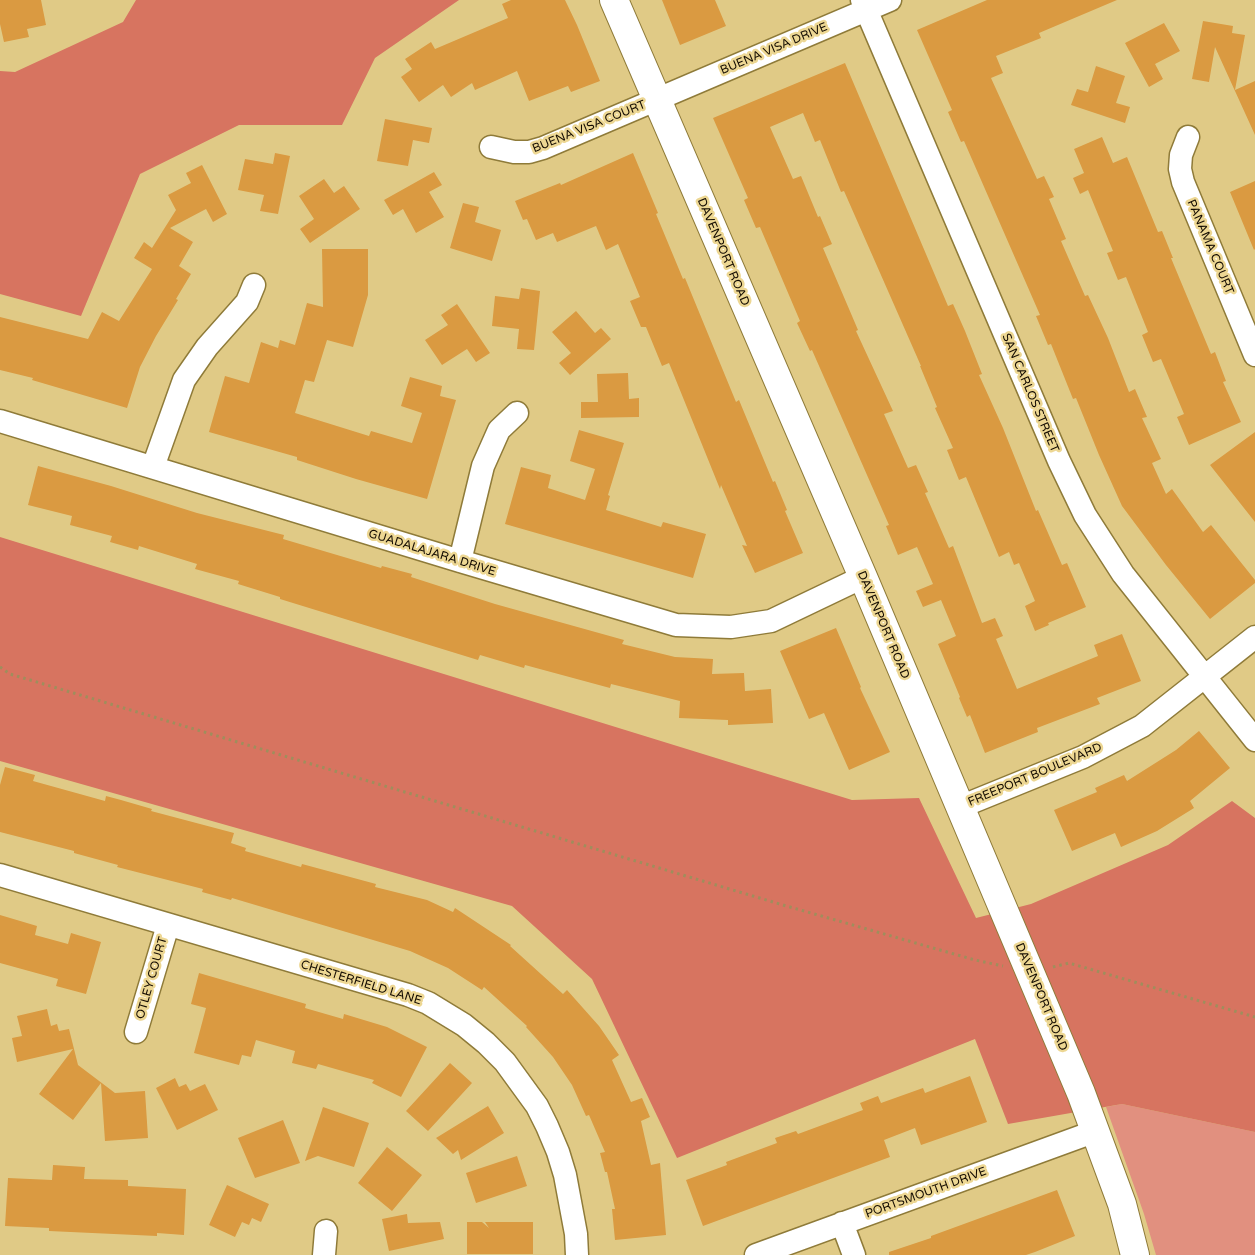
<!DOCTYPE html>
<html>
<head>
<meta charset="utf-8">
<style>
	body { margin:0 }
	canvas { display:block; background:#e0ca86 }
</style>
</head>
<body>
<canvas width="1255" height="1255"></canvas>
<script>
const ctx = document.querySelector('canvas').getContext('2d');
ctx.lineJoin = 'round';
function fillPath(path, color) {
  ctx.fillStyle = color;
  ctx.fill(path, 'evenodd');
}
function poly(rows) {
  const path = new Path2D();
  for (const r of rows) {
    path.moveTo(r[0], r[1]);
    for (let i = 2; i < r.length; i += 2) path.lineTo(r[i], r[i + 1]);
  }
  return path;
}
function stroke(path, color, width, dash) {
  ctx.strokeStyle = color;
  ctx.lineWidth = width;
  ctx.lineCap = dash ? 'butt' : 'round';
  ctx.setLineDash(dash || []);
  ctx.stroke(path);
}
function write(font, color, halo, rows, align = 'center') {
  ctx.font = font + ' "Varela Round",sans-serif';
  ctx.lineWidth = 5;
  ctx.setLineDash([]);
  ctx.textBaseline = 'middle';
  ctx.strokeStyle = halo;
  ctx.fillStyle = color;
  for (const [text, x, y, turn = 0] of rows) {
    ctx.save();
    ctx.translate(x, y);
    ctx.rotate((+turn || 0) * Math.PI / 180);
    ctx.textAlign = isNaN(turn) ? turn : align;
    if (halo) ctx.strokeText(text, 0, 0);
    ctx.fillText(text, 0, 0);
    ctx.restore();
  }
}
fillPath(poly([
	[1122,1104,1255,1132,1255,1255,1156,1255,1144,1214,1106,1107]
]), '#e1907f');
fillPath(poly([
	[136,0,459,0,375,58,342,125,239,125,140,174,81,316,0,294,0,71,15,72,123,22],
	[0,537,852,800,919,798,976,918,1031,904,1168,845,1232,801,1255,818,1255,1132,1122,1104,1008,1124,975,1039,677,1158,592,979,512,906,0,761]
]), '#d77460');
fillPath(poly([
	[0,0,41,0,46,25,27,29,29,37,4,42,0,24],
	[511,0,565,0,577,25,600,81,571,92,568,86,529,101,517,71,475,90,472,83,451,97,443,85,419,102,401,77,412,69,405,59,431,42,435,49,508,18,502,4],
	[662,0,715,0,726,26,680,45],
	[987,0,1117,0,1039,33,1041,38,996,56,1003,73,991,78,1037,179,1044,176,1054,197,1049,199,1066,239,1061,241,1085,296,1088,295,1108,338,1129,392,1135,389,1147,417,1142,418,1161,459,1152,463,1166,494,1172,489,1203,532,1211,525,1255,580,1255,583,1210,619,1166,565,1122,506,1099,455,1076,398,1073,399,1051,344,1048,345,1036,316,1040,315,964,141,961,142,948,112,952,110,917,30],
	[1203,21,1233,26,1232,33,1245,35,1235,90,1255,81,1255,135,1215,47,1209,82,1192,79],
	[1164,23,1180,51,1155,64,1163,79,1149,87,1125,43],
	[845,63,948,306,953,304,965,331,982,374,979,375,1003,428,1036,511,1038,510,1062,565,1067,563,1086,607,1048,623,1049,625,1035,631,1025,606,1035,601,1019,563,1014,565,1009,552,999,557,966,477,959,480,947,450,953,448,935,408,937,407,920,366,921,366,844,191,841,192,820,140,815,142,803,113,770,127,793,179,801,176,818,217,820,216,832,244,823,248,858,330,856,331,893,411,884,414,908,468,916,465,928,492,925,493,949,548,953,546,982,623,995,618,1003,636,996,639,1017,689,1098,656,1094,645,1122,634,1141,681,1097,698,1100,704,1037,728,1038,732,985,753,970,715,967,717,959,698,960,697,938,644,956,636,941,600,923,607,916,591,933,584,917,547,898,555,886,526,889,525,812,350,810,351,797,323,800,321,760,227,756,228,744,200,748,198,713,118],
	[1096,66,1125,76,1116,103,1130,107,1125,123,1071,105,1077,89,1088,92],
	[385,119,432,128,429,143,413,140,408,166,377,161],
	[1102,137,1113,163,1127,157,1158,232,1162,231,1173,258,1171,258,1211,354,1215,352,1226,381,1223,382,1241,422,1189,445,1177,417,1184,414,1161,359,1153,362,1142,335,1148,332,1126,277,1118,280,1107,253,1113,251,1088,190,1080,194,1073,178,1084,173,1074,149],
	[275,153,290,156,278,214,260,211,264,195,238,190,245,159,273,164],
	[633,153,658,213,656,214,683,279,685,278,736,402,739,400,773,482,775,481,787,510,785,511,803,553,755,573,742,545,747,546,721,485,720,489,669,363,662,366,646,327,641,327,630,301,640,297,618,244,606,250,596,226,557,242,553,233,536,240,527,219,523,220,515,201,560,183,561,185],
	[202,165,227,214,213,222,206,209,170,228,193,242,179,266,191,274,176,299,178,300,156,336,140,367,127,408,32,380,33,378,0,370,0,317,88,339,102,312,119,321,152,269,134,258,144,242,152,248,176,210,168,195,191,183,186,173],
	[434,172,442,185,429,192,444,217,416,233,403,209,393,215,384,200],
	[324,179,334,193,344,186,360,209,310,243,300,229,314,219,299,196],
	[1255,181,1255,249,1254,250,1230,192],
	[463,203,479,207,475,222,501,230,492,261,450,248],
	[322,249,368,249,368,295,353,347,327,340,314,382,305,380,295,413,369,436,371,431,412,443,422,413,401,406,410,377,442,386,440,396,456,400,427,499,356,479,297,460,297,457,209,432,225,376,249,383,261,342,278,348,280,340,295,345,307,303,323,307],
	[521,288,540,291,534,350,517,349,519,329,492,326,495,296,519,299],
	[457,304,490,353,476,362,467,349,442,365,425,340,448,325,441,315],
	[576,311,595,333,601,328,611,339,570,375,559,363,571,353,552,332],
	[628,373,629,399,639,398,639,417,581,418,581,402,598,402,597,374],
	[579,430,624,443,608,495,610,496,606,510,661,527,663,522,706,534,693,578,505,524,521,467,551,475,548,488,585,500,595,469,570,461],
	[1255,432,1255,522,1210,465],
	[38,466,111,486,197,513,284,535,283,539,381,568,382,566,412,574,411,577,495,604,624,640,622,644,675,657,713,659,712,674,744,673,745,691,771,689,773,723,728,725,728,720,679,718,680,701,611,684,610,688,525,665,524,668,480,655,478,660,280,599,280,597,238,584,239,581,195,569,197,564,139,546,138,550,110,542,112,536,70,525,72,516,28,505],
	[836,628,861,687,860,688,890,752,849,770,824,713,809,719,780,651],
	[1199,731,1230,768,1190,801,1194,808,1157,831,1121,847,1115,833,1072,851,1054,810,1097,792,1095,788,1124,775,1127,781,1176,750],
	[5,767,35,775,33,781,105,801,106,796,121,800,152,809,151,811,234,833,231,843,246,848,245,851,301,867,302,864,376,884,375,887,427,900,453,912,455,908,511,945,510,946,563,994,567,990,599,1026,619,1055,612,1060,631,1102,642,1098,650,1117,641,1121,651,1165,660,1163,666,1235,615,1240,612,1209,615,1209,607,1172,605,1172,600,1153,605,1152,589,1115,586,1116,572,1085,553,1057,526,1027,527,1026,484,987,482,990,448,968,410,951,232,898,231,900,202,892,203,889,117,867,118,865,74,853,74,851,0,832,0,785],
	[0,915,37,926,35,935,68,944,71,933,101,942,86,994,56,986,58,979,0,963],
	[199,973,306,1004,305,1008,343,1019,344,1014,387,1027,427,1047,401,1097,372,1083,374,1080,318,1064,316,1069,292,1063,295,1051,256,1040,251,1057,242,1055,239,1065,194,1053,206,1008,191,1004],
	[47,1009,51,1026,57,1024,59,1031,69,1029,78,1065,115,1093,145,1091,148,1138,105,1141,101,1083,73,1120,39,1094,73,1049,17,1062,12,1038,22,1036,17,1016],
	[450,1063,472,1083,428,1131,406,1111],
	[970,1076,987,1122,921,1145,915,1128,884,1140,890,1157,703,1226,686,1180,727,1165,726,1162,777,1143,775,1138,796,1131,798,1134,863,1110,860,1103,878,1096,881,1103,923,1088,925,1093],
	[175,1078,179,1087,186,1084,190,1091,205,1084,218,1110,177,1130,156,1088],
	[488,1106,504,1133,461,1160,458,1150,453,1154,436,1138],
	[323,1107,369,1123,354,1167,318,1156,305,1161],
	[283,1120,300,1163,255,1178,238,1138],
	[387,1147,422,1175,392,1211,358,1183],
	[517,1156,527,1186,476,1203,466,1173],
	[53,1165,85,1167,84,1179,128,1180,128,1186,186,1189,184,1235,157,1233,157,1236,49,1231,49,1228,5,1226,8,1178,52,1180],
	[227,1185,269,1204,261,1222,252,1218,249,1225,242,1222,235,1237,209,1225],
	[1057,1190,1075,1236,1035,1252,1026,1255,889,1255,889,1252,931,1238,931,1236],
	[407,1214,408,1223,440,1222,444,1239,389,1251,382,1219],
	[467,1222,482,1222,489,1228,485,1222,533,1222,533,1254,467,1254]
]), '#da9a41');
const minor = poly([
	[862,0,1059,461,1085,515,1123,574,1255,740],
	[1188,137,1181,155,1180,169,1183,182,1255,355],
	[491,147,514,152,529,152,543,148,890,0],
	[0,421,460,561,676,625,731,627,771,621,863,577],
	[153,467,184,380,207,347,247,302,254,285],
	[460,561,483,466,499,430,517,413],
	[960,807,1083,757,1142,726,1255,637],
	[0,875,408,995,428,1003,464,1025,486,1043,505,1062,537,1106,547,1126,558,1152,565,1175,576,1234,577,1255],
	[136,1032,168,925],
	[842,1223,854,1255],
	[324,1255,326,1231],
	[756,1255,1096,1131]
]);
const tertiary = poly([
	[614,0,863,577,1081,1093,1122,1204,1135,1255]
]);
stroke(minor, '#8f7b39', 25);
stroke(tertiary, '#8f7b39', 30);
stroke(poly([
	[0,667,10,674,783,905,975,960,1003,966],
	[1053,967,1069,963,1255,1017]
]), '#9f8e5c', 3, [2.5, 4]);
stroke(minor, '#fff', 22);
stroke(tertiary, '#fff', 28);
write('12px', '#130b00', '#edd793', [
	["BUENA VISA DRIVE",774,49,-23],
	["BUENA VISA COURT",589,127,-22],
	["PANAMA COURT",1210,247,67],
	["DAVENPORT ROAD",723,252,67],
	["SAN CARLOS STREET",1030,393,67],
	["GUADALAJARA DRIVE",432,553,17],
	["DAVENPORT ROAD",883,625,67],
	["FREEPORT BOULEVARD",1035,775,-23],
	["OTLEY COURT",152,978,-74],
	["CHESTERFIELD LANE",361,983,17],
	["DAVENPORT ROAD",1041,997,67],
	["PORTSMOUTH DRIVE",926,1193,-20]
]);
</script>
</body>
</html>
